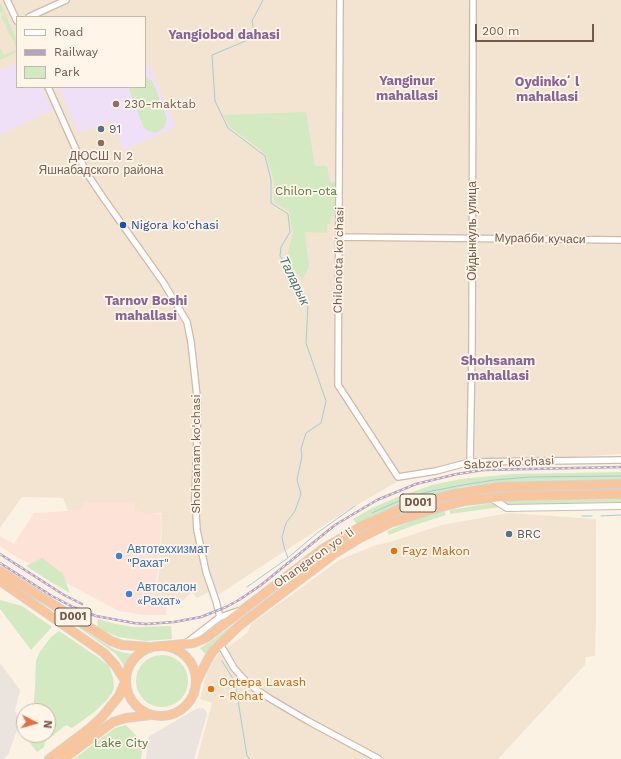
<!DOCTYPE html>
<html>
<head>
<meta charset="utf-8">
<style>
	body { margin:0 }
	#map { position:relative; width:621px; height:759px; overflow:hidden; background:#fcf2e3; font-family:"Work Sans",sans-serif }
	canvas { display:block }
	.legend { position:absolute; left:16px; top:16px; width:130px; height:72px; box-sizing:border-box; background:#fff6e9; border:1px solid #c7b7a9; margin:0; padding:5px 7px; list-style:none; font-size:12px; color:#73594a }
	.legend li { display:flex; align-items:center; gap:8px; height:20px }
	.legend b { width:20px; border:1px solid #c7b7a9 }
	.north { position:absolute; left:16px; top:703px; width:40px; height:40px; box-sizing:border-box; background:#fff6e9; border:1px solid #c7b7a9; border-radius:50%; rotate:96deg; font-size:11px; font-weight:700; line-height:16px; text-align:center; color:#73594a }
	.north::after { content:''; display:block; margin:auto; width:14px; height:18px; background:#e46d4a; clip-path:polygon(50% 0,100% 100%,50% 72%,0 100%) }
	.scale { position:absolute; left:475px; top:24px; width:119px; height:18px; box-sizing:border-box; border:2px solid #73594a; border-top:0; padding-left:5px; font-size:12px; line-height:14px; white-space:nowrap; color:#73594a; -webkit-text-stroke:3px #fff6e9; paint-order:stroke }
</style>
</head>
<body>
<div id="map">
<canvas width="621" height="759"></canvas>
<ul class="legend">
<li><b style="height:5px;background:#fff"></b>Road</li>
<li><b style="height:5px;background:#b5a2c5"></b>Railway</li>
<li><b style="height:11px;background:#d2e9c2"></b>Park</li>
</ul>
<div class="north">N</div>
<div class="scale">200 m</div>
</div>
<script>
const ctx = document.querySelector('canvas').getContext('2d');
ctx.lineJoin = 'round';
function fillPath(path, color) {
  ctx.fillStyle = color;
  ctx.fill(path, 'evenodd');
}
function poly(rows) {
  const path = new Path2D();
  for (const r of rows) {
    if (r.length === 3) {
      path.moveTo(r[0] + r[2], r[1]);
      path.arc(r[0], r[1], r[2], 0, 2 * Math.PI);
      continue;
    }
    path.moveTo(r[0], r[1]);
    for (let i = 2; i < r.length; i += 2) path.lineTo(r[i], r[i + 1]);
  }
  return path;
}
function stroke(path, color, width, dash) {
  ctx.strokeStyle = color;
  ctx.lineWidth = width;
  ctx.lineCap = dash ? 'butt' : 'round';
  ctx.setLineDash(dash || []);
  ctx.stroke(path);
}
function write(font, color, halo, rows, align = 'center') {
  ctx.font = font + ' "Work Sans",sans-serif';
  ctx.lineWidth = 3.5;
  ctx.setLineDash([]);
  ctx.textBaseline = 'middle';
  ctx.strokeStyle = halo;
  ctx.fillStyle = color;
  for (const [text, x, y, turn = 0] of rows) {
    ctx.save();
    ctx.translate(x, y);
    ctx.rotate((+turn || 0) * Math.PI / 180);
    ctx.textAlign = isNaN(turn) ? turn : align;
    if (halo) ctx.strokeText(text, 0, 0);
    ctx.fillText(text, 0, 0);
    ctx.restore();
  }
}
fillPath(poly([
	[0,0,621,0,621,454,475,463,407,476,343,513,218,595,209,592,197,598,192,592,177,606,173,601,156,593,161,555,162,513,147,514,135,511,134,502,83,502,83,509,68,511,63,498,22,497,0,528],
	[17,17,145,17,145,87,17,87],
	[509,513,596,519,596,622,595,656,586,657,585,665,498,759,197,759,212,703,200,699,207,673,213,661,219,654,248,632,251,624,341,559,376,545,390,542,441,525]
]), '#f3e4d2');
fillPath(poly([
	[83,502,134,502,135,511,147,514,162,514,160,555,155,592,167,600,166,615,144,615,119,611,17,557,0,546,0,536,14,544,34,513,68,511,82,509]
]), '#fce2d7');
fillPath(poly([
	[0,663,20,690,15,711,21,719,8,755,3,759,0,759],
	[203,708,206,711,207,715,194,759,146,759,148,737,196,709]
]), '#ebe4de');
fillPath(poly([
	[145,61,151,69,176,127,123,150,111,121,78,133,58,87,145,87],
	[17,63,17,87,41,87,53,110,0,135,0,71]
]), '#efe0f8');
fillPath(poly([
	[0,2,17,40,17,52,0,60,0,47,4,55,17,49,1,17,4,15,3,12,0,13],
	[145,76,153,82,167,119,164,128,156,133,146,130,143,126,129,89,129,87,145,87],
	[306,112,315,166,327,166,330,182,336,182,335,215,331,216,330,224,327,224,327,233,305,232,309,267,302,280,286,259,293,233,289,211,274,202,274,180,267,157,261,150,231,128,223,115],
	[621,472,621,480,493,483,463,487,416,500,377,514,357,524,353,519,372,508,398,497,432,485,461,479,512,474],
	[621,488,621,491,503,493,398,517,267,601,223,635,213,644,205,654,200,648,210,642,325,554,371,526,397,515,432,504,455,498,491,492],
	[621,499,621,503,508,505,504,501],
	[492,503,501,507,450,514,450,510],
	[444,511,446,515,412,526,389,535,387,531,420,518],
	[42,558,63,574,70,593,51,582,26,566],
	[0,600,22,606,52,627,31,650,0,609],
	[58,613,115,650,125,653,135,654,129,661,125,668,121,661,116,654],
	[98,619,116,624,134,627,171,626,172,639,146,641,118,637,97,628],
	[59,631,99,658,109,666,113,678,114,687,112,693,106,701,93,713,72,728,66,725,45,742,44,747,37,752,27,739,28,735,48,735,48,711,33,711,35,688,36,661,39,653,51,637],
	[162,681,26],
	[126,725,143,743,141,759,74,759,115,728]
]), '#d2e9c2');
stroke(poly([
	[372,513,394,503,427,492,463,485,494,480,530,477,621,476],
	[582,516,592,516],
	[601,516,621,515],
	[289,557,317,533,355,506],
	[247,587,288,558,284,547,282,537,286,523,295,511,301,494,297,480,302,456,301,449,306,433,321,423,326,401,306,343,308,304,280,256,281,247,290,232,288,214,271,203,271,180,265,156,228,128,215,101,212,55,255,37,252,21,263,0],
	[222,661,235,682,247,756,250,759]
]), '#9fced7', 1);
const tertiary = poly([
	[7,0,17,21],
	[340,0,338,385,398,477,436,471,470,462,621,460],
	[29,17,66,0],
	[48,87,86,172,102,196,163,282,187,322,191,342,198,405,195,498,197,530,206,572,216,601,220,617],
	[339,237,621,240],
	[470,462,472,349,473,0],
	[185,644,220,617,238,611],
	[220,644,234,668,240,675,250,685,269,698,308,721,379,759]
]);
const secondary = poly([
	[491,498,507,508,621,506]
]);
const trunk = poly([
	[0,571,111,641,122,645,149,647],
	[0,581,104,653,115,665,126,682],
	[163,646,193,643,206,638,324,548,362,526,407,506,454,494,498,487,621,484],
	[161,681,35],
	[196,683,207,661,213,651,240,625,334,554,360,538,390,523,434,509,465,501,491,498,515,496,621,494],
	[49,759,90,728,102,717,119,696,125,682],
	[63,759,113,722,126,718,150,715]
]);
stroke(tertiary, '#cdbaaa', 8);
stroke(secondary, '#d2bcaa', 8);
stroke(trunk, '#d8d1cc', 10);
stroke(tertiary, '#fff', 5.5);
stroke(secondary, '#fff', 6);
stroke(trunk, '#f8c59c', 8);
const rail = poly([
	[0,554,64,595,82,604],
	[0,563,52,596,73,607,96,616,134,623,146,624,174,622,201,617,226,607,239,600,261,585,335,525,377,500,416,484,457,474,483,470,621,467]
]);
stroke(rail, '#b5a2c5', 2.5);
stroke(rail, '#fff6e9', 1, [3]);
for (const [x, y, r, color] of [
	[116,104,4,"#8d6e63"],
	[101,129,4,"#5c6f8a"],
	[101,143,4,"#8d6e63"],
	[123,225,4,"#1a4fb4"],
	[509,534,4,"#5c6f8a"],
	[394,551,4,"#e8710a"],
	[119,556,4,"#3f7fe0"],
	[129,594,4,"#3f7fe0"],
	[211,689,4,"#e8710a"]
]) {
  const dot = new Path2D();
  dot.arc(x, y, r, 0, 2 * Math.PI);
  ctx.fillStyle = color;
  ctx.fill(dot);
  stroke(dot, '#fff6e9', 1.5);
}
for (const [x, y, w] of [
	[418,503,36],
	[73,617,36]
]) {
  const box = new Path2D();
  box.roundRect(x - w / 2, y - 9, w, 18, 3);
  ctx.fillStyle = '#fff6e9';
  ctx.fill(box);
  stroke(box, '#73594a', 1);
}
write('bold 11px', '#73594a', null, [
	["D001",418,503],
	["D001",73,617]
]);
write('12px', '#785e54', '#fff6e9', [
	["230-maktab",124,104],
	["ДЮСШ N 2",101,156,"center"],
	["Яшнабадского района",101,170,"center"]
], 'left');
write('12px', '#4e5e75', '#fff6e9', [
	["91",109,129],
	["BRC",517,534]
], 'left');
write('12px', '#527942', '#fff6e9', [
	["Chilon-ota",306,191],
	["Lake City",121,743]
]);
write('12px', '#164399', '#fff6e9', [
	["Nigora ko'chasi",131,225]
], 'left');
write('12px', '#73594a', '#fff6e9', [
	["Ойдынкуль улица",472,231,-90],
	["Мурабби кучаси",540,239,1],
	["Chilonota ko'chasi",339,260,-89],
	["Shohsanam ko'chasi",196,454,-90],
	["Sabzor ko'chasi",509,463,-3],
	["Ohangaron yoʻli",314,558,-35]
]);
write('12px', '#366cbe', '#fff6e9', [
	["Автотеххизмат",127,549],
	["\"Рахат\"",127,563],
	["Автосалон",137,587],
	["«Рахат»",137,601]
], 'left');
write('12px', '#c56008', '#fff6e9', [
	["Fayz Makon",402,551],
	["Oqtepa Lavash",219,682],
	["- Rohat",219,696]
], 'left');
write('bold 13px', '#866597', '#fff6e9', [
	["Yangiobod dahasi",224,35],
	["Yanginur",407,81],
	["mahallasi",407,96],
	["Oydinkoʻl",547,82],
	["mahallasi",547,97],
	["Tarnov Boshi",146,301],
	["mahallasi",146,316],
	["Shohsanam",498,361],
	["mahallasi",498,376]
]);
write('italic 13px', '#417580', '#fff6e9', [
	["Таларык",294,281,64]
]);
</script>
</body>
</html>
